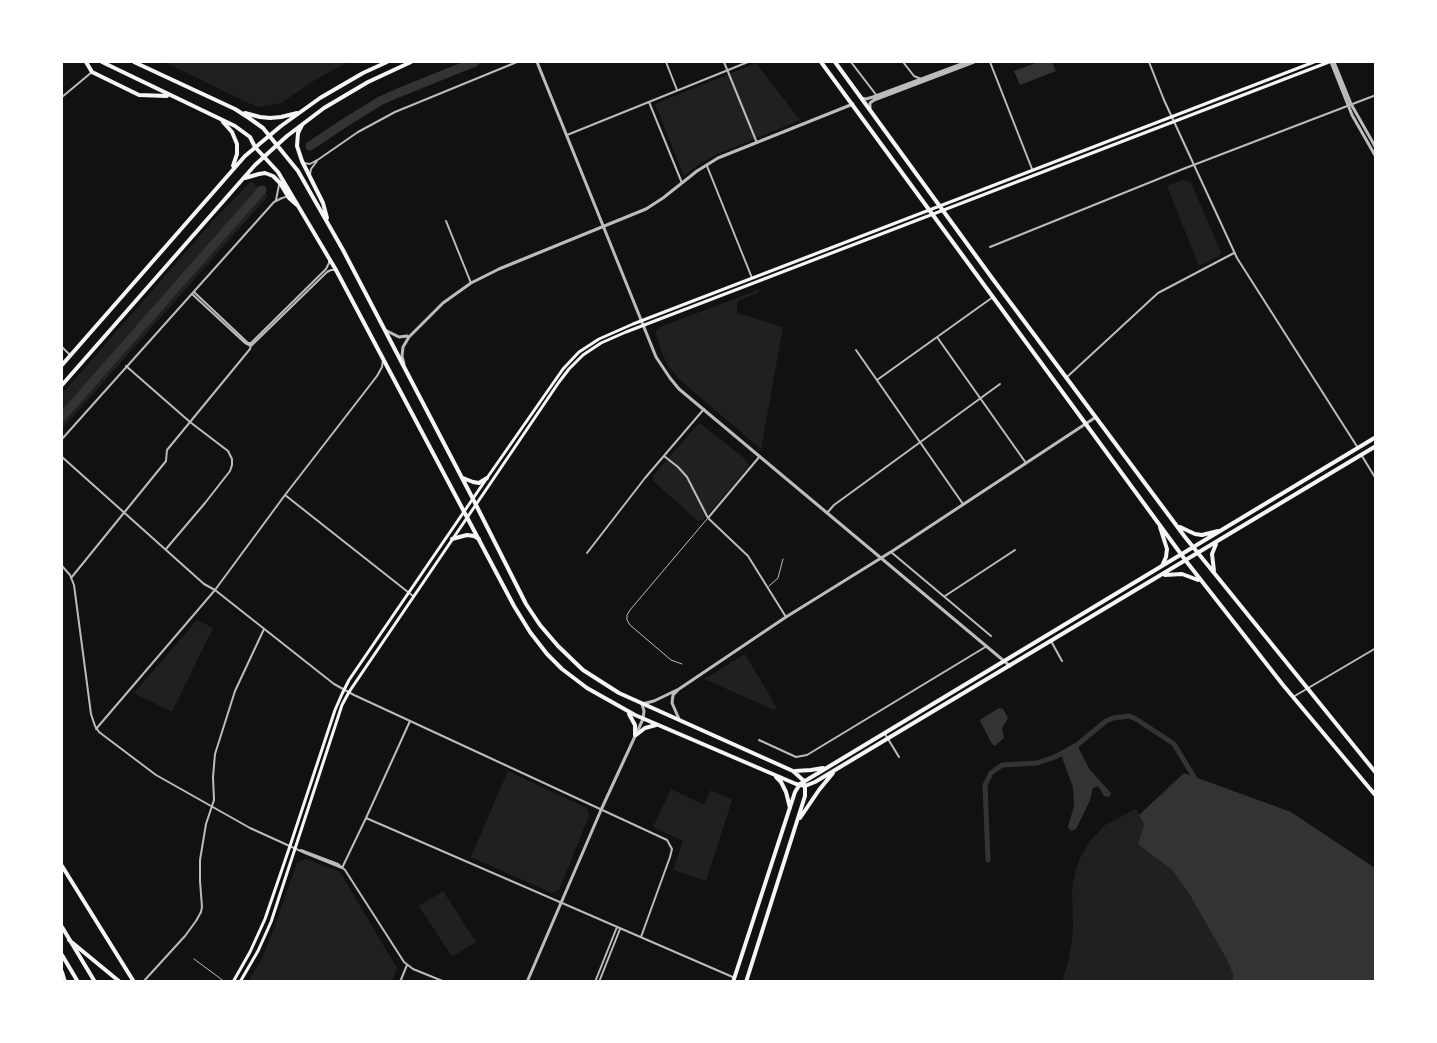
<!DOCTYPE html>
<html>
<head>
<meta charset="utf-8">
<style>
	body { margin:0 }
	#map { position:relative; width:1437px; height:1043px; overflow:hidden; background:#111; font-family:"Titillium Web",sans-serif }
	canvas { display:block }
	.frame { position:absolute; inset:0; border:63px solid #fff; pointer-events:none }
</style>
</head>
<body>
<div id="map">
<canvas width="1437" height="1043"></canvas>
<div class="frame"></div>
</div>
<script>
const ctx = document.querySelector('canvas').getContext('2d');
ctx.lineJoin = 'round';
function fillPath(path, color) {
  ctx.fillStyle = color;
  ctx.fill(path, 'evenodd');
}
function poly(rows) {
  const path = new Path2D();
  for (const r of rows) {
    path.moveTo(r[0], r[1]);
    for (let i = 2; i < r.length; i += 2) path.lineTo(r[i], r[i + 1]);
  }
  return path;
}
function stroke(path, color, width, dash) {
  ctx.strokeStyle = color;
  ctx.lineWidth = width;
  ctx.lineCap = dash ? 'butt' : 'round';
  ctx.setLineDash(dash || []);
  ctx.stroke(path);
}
fillPath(poly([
	[164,62,348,62,315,80,281,103,257,107],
	[756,63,800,120,715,155,699,164,684,176,655,104],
	[1182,180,1191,183,1221,252,1219,256,1199,266,1167,186],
	[251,181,268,196,62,429,62,394,212,222],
	[758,290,759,292,737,301,737,313,783,327,761,449,680,380,669,367,662,353,656,334,656,331,660,327],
	[698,424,701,424,745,459,749,466,703,520,698,521,653,481,653,476],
	[197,620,213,628,172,712,134,693],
	[745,654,777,708,774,710,704,679],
	[508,771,587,808,589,816,559,890,552,893,471,857],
	[671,789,704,805,711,790,732,800,706,881,673,870,683,841,653,827],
	[1136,809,1144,825,1138,844,1172,870,1191,897,1226,958,1233,974,1233,981,1062,982,1067,966,1072,942,1073,923,1072,893,1073,882,1079,860,1090,841,1105,825],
	[306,859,340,872,397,968,392,981,248,981,260,962,270,939,297,863],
	[443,891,476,942,452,957,419,906]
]), '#202020');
fillPath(poly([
	[1038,62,1052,62,1056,71,1020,85,1014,71],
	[999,708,1003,709,1008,718,1002,728,1004,738,995,746,992,744,980,721,981,719],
	[1076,743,1090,770,1111,793,1109,797,1104,796,1098,786,1093,788,1090,800,1084,813,1076,829,1071,831,1068,827,1074,806,1073,787,1060,752],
	[1184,773,1291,812,1375,868,1375,981,1233,981,1233,974,1226,958,1191,897,1172,870,1138,844,1144,825,1139,815]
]), '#333');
stroke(poly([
	[988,860,985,785,991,773,1002,765,1037,763,1055,757,1077,745,1106,721,1113,718,1129,716,1136,719,1174,744,1194,777]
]), '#333', 5);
stroke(poly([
	[310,146,346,122,380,101,398,93,475,62],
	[62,417,262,190]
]), '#333', 9);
stroke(poly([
	[769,586,778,578,783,559],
	[682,664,671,660,630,625,627,620,627,615,630,610,707,519],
	[194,959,225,982]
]), '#bcbcbc', 1);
stroke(poly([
	[666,62,677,90],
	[724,62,757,143],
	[851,62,877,96],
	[903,62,914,76,921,79],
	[990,62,1032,169],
	[1149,62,1164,100,1237,258,1358,448],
	[62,97,92,72],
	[649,102,682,183],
	[567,135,748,62],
	[304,163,310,164,319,159,358,132,395,112,517,62],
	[707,166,752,278],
	[310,174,311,169,317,161],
	[276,200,279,185],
	[446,221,471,283],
	[990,247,1183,169,1376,95],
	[194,292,248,343,251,343],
	[192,294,245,343,251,346,327,272,331,270,336,270],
	[937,337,1026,463],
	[62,347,70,355],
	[856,350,963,504],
	[126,366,190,422,228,451,232,459,232,465,230,471,205,503,166,549],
	[1067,377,1158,293,1234,253],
	[877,380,993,297],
	[62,439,274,202,282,198,286,197],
	[664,456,678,467,687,477,708,518,748,556,786,617],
	[1362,456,1376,479],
	[62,457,204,584,215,590,334,684,354,695,667,840,672,849,670,857,641,937],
	[285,495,413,596],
	[827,513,834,505,1000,384],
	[708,518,760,456],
	[891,552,991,636],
	[587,553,645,478,704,409],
	[62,566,70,575,74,585,91,714,95,726,99,732,156,775,250,828,305,853,342,868],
	[71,578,166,461,167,450,250,349,251,343,326,269,329,263,329,259],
	[945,596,1015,550],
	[1051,641,1062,661],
	[1293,697,1376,648],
	[96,729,215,590,285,495,377,376,382,367,383,360],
	[885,734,899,757],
	[759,740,796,757,807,755,987,646],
	[366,818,735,978],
	[301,850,338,864,345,870,404,962,413,969,445,982],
	[342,868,366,818,410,721],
	[143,982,185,936,196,921,201,912,202,907,200,881,200,860,206,824,214,800,213,777,215,754,235,691,264,629],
	[400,982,407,965],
	[595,982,617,927],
	[599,982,620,929]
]), '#bcbcbc', 2);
stroke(poly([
	[537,62,656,357,670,378,679,389,1010,666],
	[1331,62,1352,115,1376,157],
	[1334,62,1351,104,1376,148],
	[861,98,866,99,873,97,967,62],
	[870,109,870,103,874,100,974,62],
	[385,330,399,337,407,336],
	[404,364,402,356,403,347,409,337,443,303,471,283,499,269,646,209,663,198,697,171,718,158,853,104],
	[678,690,673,695,672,703,679,719],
	[527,982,601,810,643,719,644,711,642,704,654,701,679,689,786,617,894,550,1096,417]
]), '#bcbcbc', 3);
stroke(poly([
	[233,982,250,952,265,919,290,846,335,710,342,694,349,680,487,478,563,369,579,352,599,339,633,324,1314,62],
	[240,982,258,951,271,922,342,705,349,692,559,382,569,369,583,355,601,343,626,332,1329,62]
]), '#f5f5f5', 3);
stroke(poly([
	[86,62,92,72,139,95,167,96],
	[102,62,235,126,250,137,255,147,278,172,336,270,514,606,530,632,547,654,562,669,587,688,635,715,796,784,805,786,815,782,1376,446],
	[134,62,235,109,249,118,263,128,298,171,343,250,473,499,526,604,540,625,558,646,583,670,619,693,793,771,804,781],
	[821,62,1186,561,1283,685,1376,796],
	[835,62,992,278,1185,537,1376,773],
	[245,113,260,117,270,118,281,117,297,113],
	[223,122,232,132,237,144,237,154,233,166],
	[302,125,298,133,297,146,302,161,323,203,327,218],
	[245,178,259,174,265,173,273,176,280,183,289,198,297,205],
	[62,365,245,156,281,126,320,98,363,73,387,62],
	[62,385,255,165,287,136,324,108,368,82,411,62],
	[463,478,473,482,479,483,487,478],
	[1160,527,1167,549,1166,557,1162,566],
	[1180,527,1195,534,1202,535,1218,531],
	[452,539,467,535,474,536,479,539],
	[1214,571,1212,554,1216,544],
	[1165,575,1182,574,1198,580],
	[629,714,635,725,635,735],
	[636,735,645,728,656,725],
	[795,771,811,770,823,768],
	[776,777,781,782,786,792,790,808],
	[800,818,819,790,833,773],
	[62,866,134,982],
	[733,982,795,792,800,784,1376,437],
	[746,982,805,796,805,785]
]), '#f5f5f5', 4);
stroke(poly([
	[62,927,95,982],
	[69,940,120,982],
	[62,955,78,982],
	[62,972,65,982]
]), '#f5f5f5', 4);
</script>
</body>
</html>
